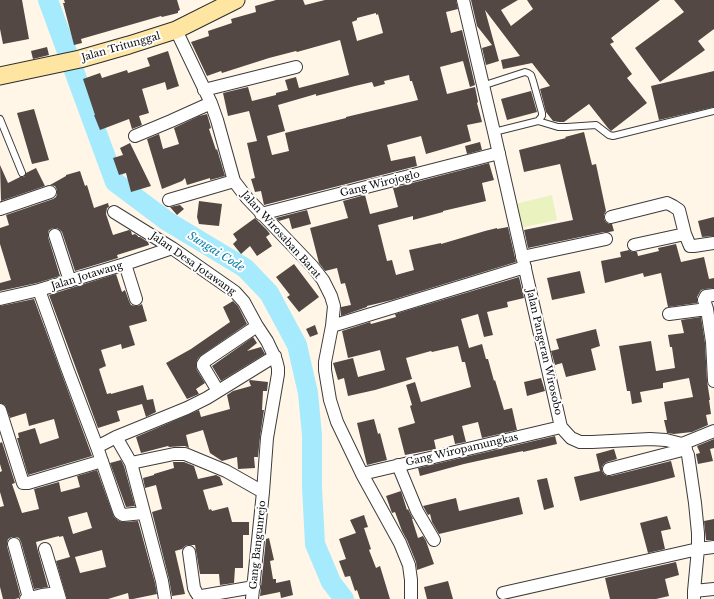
<!DOCTYPE html>
<html>
<head>
<meta charset="utf-8">
<style>
	body { margin:0 }
	canvas { display:block; background:#fff6e7 }
</style>
</head>
<body>
<canvas width="714" height="599"></canvas>
<script>
const ctx = document.querySelector('canvas').getContext('2d');
ctx.lineJoin = 'round';
function fillPath(path, color) {
  ctx.fillStyle = color;
  ctx.fill(path, 'evenodd');
}
function poly(rows) {
  const path = new Path2D();
  for (const r of rows) {
    path.moveTo(r[0], r[1]);
    for (let i = 2; i < r.length; i += 2) path.lineTo(r[i], r[i + 1]);
  }
  return path;
}
function stroke(path, color, width, dash) {
  ctx.strokeStyle = color;
  ctx.lineWidth = width;
  ctx.lineCap = dash ? 'butt' : 'round';
  ctx.setLineDash(dash || []);
  ctx.stroke(path);
}
function write(font, color, halo, rows, align = 'center') {
  ctx.font = font + ' "Libre Baskerville",serif';
  ctx.lineWidth = 4;
  ctx.setLineDash([]);
  ctx.textBaseline = 'middle';
  ctx.strokeStyle = halo;
  ctx.fillStyle = color;
  for (const [text, x, y, turn = 0] of rows) {
    ctx.save();
    ctx.translate(x, y);
    ctx.rotate((+turn || 0) * Math.PI / 180);
    ctx.textAlign = isNaN(turn) ? turn : align;
    if (halo) ctx.strokeText(text, 0, 0);
    ctx.fillText(text, 0, 0);
    ctx.restore();
  }
}
fillPath(poly([
	[552,195,557,220,520,228,515,204]
]), '#eaf3c0');
stroke(poly([
	[48,0,115,182,167,221,245,268,269,293,297,345,308,393,312,435,312,487,315,544,331,582,344,599]
]), '#a5ebfd', 20);
fillPath(poly([
	[0,0,22,0,29,39,3,44,0,29],
	[64,0,177,0,180,10,178,11,178,13,162,17,161,16,81,39,82,43,74,45,63,3,65,3],
	[276,0,303,0,305,5,325,0,456,0,458,9,446,12,451,33,462,30,475,85,470,87,463,61,440,67,447,94,475,87,478,102,477,103,482,122,467,125,471,141,426,154,421,136,387,145,391,161,415,156,417,166,264,205,261,191,255,192,251,179,255,178,247,143,257,141,249,111,228,116,223,93,248,87,252,101,276,95,276,93,288,90,285,80,296,77,299,88,349,75,340,40,297,52,296,51,269,58,222,73,221,71,207,76,191,42,209,36,208,31,232,23,231,19,256,12,255,6],
	[376,13,376,15,378,14,383,33,357,41,352,22,357,20,357,18],
	[409,75,410,81,412,81,418,100,346,117,346,118,285,133,289,151,272,155,267,136,285,131,278,105,316,94,316,96,355,86,372,82,374,87,385,84,384,81],
	[471,0,518,0,501,10,511,26,533,9,527,0,660,0,611,38,614,42,610,44,632,74,627,78,647,103,611,131,608,128,589,104,564,122,559,122,553,121,546,112,540,89,550,86,532,63,503,69,501,60,520,56,485,10,499,61,486,65,482,48,492,45,477,26],
	[674,0,714,0,714,29,698,41,705,50,660,82,635,48,684,12],
	[47,47,49,55,33,59,31,51],
	[168,51,179,86,167,90,165,82,142,89,149,113,139,116,142,125,132,129,129,119,100,130,94,115,95,115,83,79,100,73,102,78,127,70,128,73,150,66,147,58],
	[714,71,714,107,659,120,651,86],
	[531,91,537,112,507,120,501,99],
	[34,109,49,160,32,164,17,113],
	[207,114,211,128,209,129,216,150,217,149,225,176,210,180,210,178,187,185,185,178,182,181,162,189,147,139,159,134,163,149,179,144,174,128,199,116],
	[584,132,592,165,596,164,606,211,604,215,604,219,606,222,609,224,612,224,614,231,609,232,604,232,528,248,524,230,573,220,560,164,524,172,519,150,566,138,565,137],
	[480,142,482,150,467,154,465,146],
	[130,143,151,186,131,192,126,173,119,175,113,158,123,155,120,148],
	[489,163,494,180,482,183,486,201,443,211,443,212,413,220,413,216,378,225,387,261,392,260,396,275,414,270,409,250,441,243,441,244,485,231,497,228,497,229,508,227,516,262,392,300,367,306,367,307,341,316,341,307,351,305,345,283,341,284,337,268,325,271,319,263,310,228,348,218,343,201,365,195,370,214,398,207,393,188],
	[0,165,8,183,20,177,24,177,26,173,36,168,45,186,1,201],
	[80,171,85,186,87,185,94,208,108,203,109,207,107,208,106,214,113,235,129,230,131,231,132,235,135,234,138,236,138,237,140,237,148,242,149,245,117,255,118,258,75,271,62,232,60,230,57,228,53,228,49,230,48,233,48,237,60,276,37,283,0,291,0,283,11,280,0,244,0,228,9,225,6,215,53,199,56,197,57,194,57,190,55,186,50,185,66,176,66,175],
	[199,201,222,204,219,226,199,224,197,217],
	[180,205,184,209,177,215,170,207],
	[307,210,311,224,292,229,289,218,279,221,276,218],
	[714,217,714,236,702,237,698,221],
	[255,218,267,230,270,234,266,237,272,246,257,256,250,246,241,254,233,244,237,240,233,234],
	[676,244,681,262,704,257,709,279,714,278,714,288,705,289,701,290,697,297,697,303,668,307,661,273,644,277,643,273,605,283,601,261,621,257,620,252,629,250,632,252,637,252,638,256,659,251,658,248],
	[294,264,319,297,299,312,287,297,290,295,276,277],
	[580,271,585,293,552,300,547,278],
	[116,274,122,292,125,290,129,301,131,305,135,306,138,306,142,304,147,321,129,326,135,345,122,349,121,344,101,350,106,366,99,369,107,394,111,393,111,394,143,385,147,400,153,399,156,412,146,417,142,404,117,411,120,421,98,428,49,295],
	[519,277,524,298,507,302,508,307,487,312,493,335,484,337,478,314,461,319,469,348,482,344,486,359,488,359,494,381,495,380,504,410,512,408,517,430,482,438,478,422,462,426,466,442,455,444,453,435,434,440,436,449,405,455,398,428,415,423,410,406,412,405,406,385,415,382,421,402,471,387,465,362,462,362,458,346,432,352,431,351,406,358,412,379,375,390,348,396,344,378,338,380,333,363,353,358,358,377,385,370,380,350,348,358,342,331,370,322,371,324,396,317,395,314],
	[34,299,92,456,28,475,17,438,19,438,18,433,35,428,40,444,59,438,54,419,29,426,26,413,10,418,5,405,0,403,0,306],
	[233,301,238,306,247,324,199,357,197,360,196,366,197,370,205,383,196,389,199,394,187,399,166,363,191,349,230,322,223,307],
	[701,317,705,343,707,381,710,400,709,400,711,414,706,415,708,425,692,432,674,434,667,433,664,420,667,420,664,402,693,397,689,378,663,383,663,388,640,392,642,402,632,404,630,391,627,391,619,346,651,341,656,371,675,368,672,347,670,347,668,335,684,333,681,320],
	[315,325,318,334,310,337,306,329],
	[596,329,600,346,591,349,596,370,566,377,562,363,555,365,551,351,559,349,556,339],
	[253,337,257,343,247,351,261,347,265,354,221,381,212,366],
	[541,378,545,391,527,396,524,382],
	[250,380,268,382,267,391,263,391,262,410,264,410,260,437,258,457,254,457,255,468,238,469,237,457,222,461,210,453,203,430,186,435,189,448,185,446,169,447,168,446,141,453,136,437,199,410,201,417,230,409,227,395,233,391,251,386,249,381],
	[374,419,378,434,380,433,387,460,367,465,357,423],
	[555,436,557,444,523,452,523,451,464,464,420,476,418,468],
	[714,439,714,448,710,449,713,461,698,464,696,454,700,453,697,446],
	[2,442,15,483,12,484,22,513,39,509,34,489,59,482,61,492,80,487,77,476,97,470,114,517,119,521,123,522,138,521,155,583,157,594,133,599,129,599,128,593,108,599,67,599,56,561,70,557,63,536,59,537,59,536,36,542,38,551,48,587,34,589,21,542,19,538,16,537,12,537,8,539,7,543,7,546,20,594,19,598,15,599,3,599,0,587,0,507,4,506,0,492,0,472,2,471,0,464,0,443],
	[87,512,92,528,73,534,68,517],
	[102,550,106,567,80,573,75,557],
	[614,449,617,459,607,462,604,464,602,467,602,471,604,474,607,476,611,476,671,461,675,477,652,483,580,501,574,477,600,471,596,454],
	[121,460,124,466,135,506,126,507,110,463],
	[173,462,184,462,194,466,198,479,216,475,220,477,223,485,203,490,209,510,211,509,212,511,228,507,232,522,249,522,249,535,243,535,243,568,235,568,234,583,220,585,219,574,200,574,195,545,188,545,185,546,182,549,175,551,185,594,172,596,169,579,152,512,162,509,156,485,145,488,143,478,154,475,154,474,174,468],
	[547,478,554,507,544,510,537,480],
	[401,491,407,510,408,509,413,519,412,519,418,538,423,536,426,541,434,564,417,570,416,562,407,540,402,531,395,512,392,513,386,496],
	[519,497,523,514,439,534,432,522,430,514,428,515,423,506,456,498,459,511],
	[364,515,368,527,364,528,371,549,369,550,376,568,380,566,390,599,360,599,357,590,355,591,350,576,345,577,339,561,346,559,339,539,356,533,350,520],
	[667,516,671,529,661,531,665,549,648,553,640,523],
	[714,519,714,540,706,540,704,521],
	[269,538,274,560,270,561,273,579,276,579,276,583,290,580,293,595,281,598,280,592,260,596,266,539],
	[676,562,679,575,665,579,669,596,656,599,610,599,605,578],
	[448,581,453,599,427,599,424,587]
]), '#544845');
const lane = poly([
	[483,87,488,84,525,72,528,73,531,75,533,81,542,113,542,116,538,121,494,132],
	[0,119,22,173],
	[538,121,558,127,567,127,596,125,609,135,613,136,714,111]
]);
const street = poly([
	[463,0,494,132,561,427,571,438,580,442,592,442,650,439,666,440,682,444,684,446,688,455,695,503,698,533,698,549,694,591,694,599],
	[176,30,211,103,217,120,234,181,247,198,312,266,323,280,331,296,334,306,332,326,325,362,325,370,330,400,337,422,362,474,400,543,409,565,411,580,411,599],
	[204,90,296,67],
	[135,136,171,121,211,103],
	[169,200,234,181],
	[0,209,50,192],
	[114,212,172,248,235,292,244,302,257,326,267,341,276,360,278,368,278,374,267,438,263,492,252,599],
	[261,214,499,153],
	[611,217,667,203,673,206,679,210,685,234,690,246,694,246,714,243],
	[55,235,70,281],
	[634,245,685,234],
	[522,257,606,239],
	[125,264,136,299],
	[39,290,67,368,97,447,119,511,120,513,123,515,143,513],
	[714,295,706,296,704,300,707,309,712,342,714,381],
	[0,299,39,290,125,264,172,248],
	[669,314,707,309],
	[332,326,525,267],
	[218,391,203,366,203,364,205,361,257,326],
	[0,410,23,483,28,483,102,461],
	[116,437,131,463,162,581,165,599],
	[682,444,714,431],
	[97,447,116,437,187,408,207,398,275,356],
	[131,463,174,454,185,454,226,471,263,492],
	[398,465,417,511,434,540],
	[609,469,686,449],
	[362,474,561,427],
	[14,544,29,598],
	[45,549,60,599],
	[189,552,194,588,196,592,198,595,202,596,254,587],
	[694,591,714,589],
	[503,593,698,549,714,547],
	[26,599,42,595,50,594,53,595,59,599]
]);
const secondary = poly([
	[0,76,80,59,129,45,176,30,236,0]
]);
stroke(lane, '#3d3d3d', 8);
stroke(street, '#3d3d3d', 14);
stroke(secondary, '#2c2c2c', 19);
stroke(lane, '#fff', 6);
stroke(street, '#fff', 12);
stroke(secondary, '#ffe5a2', 17);
write('10px', '#0a0a0a', '#fff', [
	["Jalan Tritunggal",121,47,-16],
	["Gang Wirojoglo",380,184,-14],
	["Jalan Wirosaban Barat",281,235,48],
	["Jalan Desa Jotawang",193,264,35],
	["Jalan Jotawang",87,276,-17],
	["Jalan Pangeran Wirosobo",544,352,77],
	["Gang Wiropamungkas",462,450,-13],
	["Gang Bangunrejo",258,545,-84]
]);
write('italic 11px', '#097da6', '#fff', [
	["Sungai Code",216,252,32]
]);
</script>
</body>
</html>
